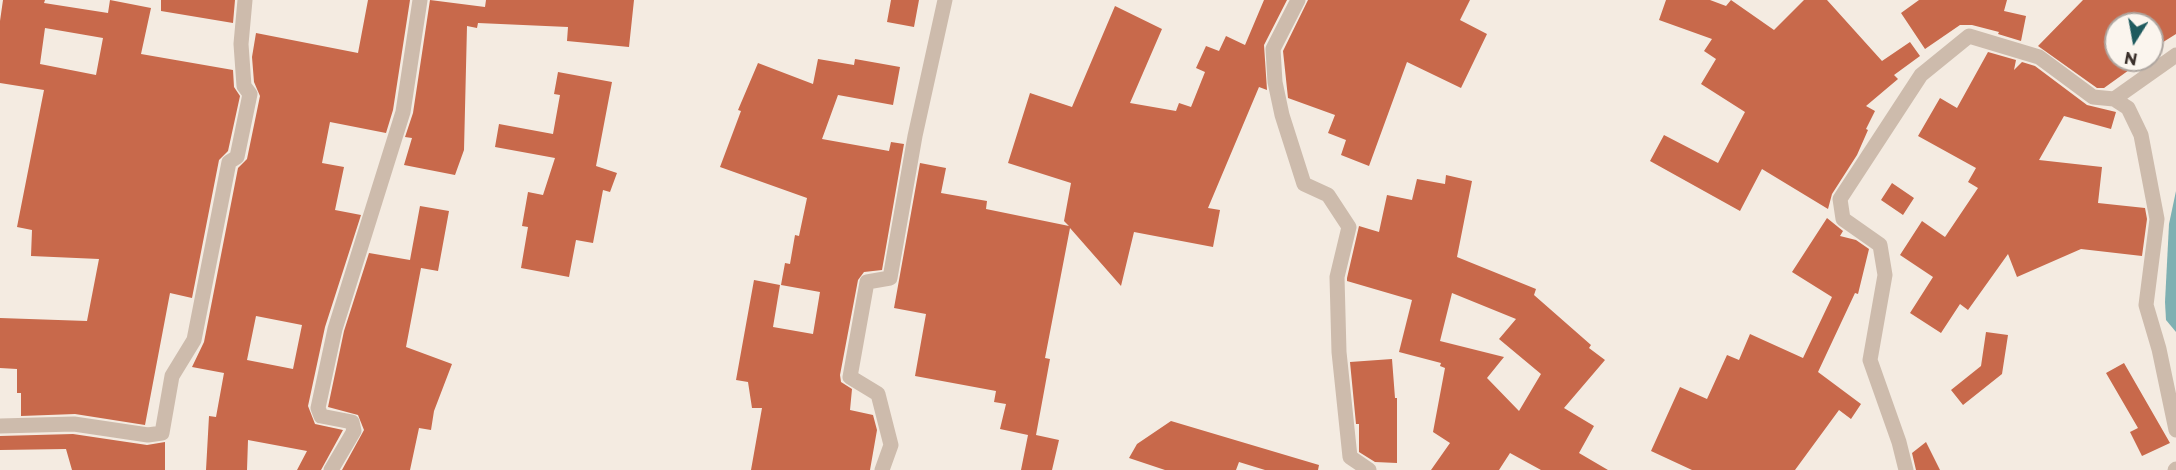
<!DOCTYPE html>
<html>
<head>
<meta charset="utf-8">
<style>
	body { margin:0 }
	#map { position:relative; width:2176px; height:470px; overflow:hidden; background:#f4ebe1; font-family:Montserrat,sans-serif }
	canvas { display:block }
	.north { position:absolute; left:2104px; top:12px; width:60px; height:60px; box-sizing:border-box; background:#fbf5ee; border:2px solid #aea6a0; border-radius:50%; rotate:191deg; font-size:16px; font-weight:700; line-height:24px; text-align:center; color:#3b302b }
	.north::after { content:''; display:block; margin:auto; width:21px; height:27px; background:#1f5a5e; clip-path:polygon(50% 0,100% 100%,50% 72%,0 100%) }
</style>
</head>
<body>
<div id="map">
<canvas width="2176" height="470"></canvas>
<div class="north">N</div>
</div>
<script>
const ctx = document.querySelector('canvas').getContext('2d');
ctx.lineJoin = 'round';
function fillPath(path, color) {
  ctx.fillStyle = color;
  ctx.fill(path, 'evenodd');
}
function poly(rows) {
  const path = new Path2D();
  for (const r of rows) {
    path.moveTo(r[0], r[1]);
    for (let i = 2; i < r.length; i += 2) path.lineTo(r[i], r[i + 1]);
  }
  return path;
}
function stroke(path, color, width, dash) {
  ctx.strokeStyle = color;
  ctx.lineWidth = width;
  ctx.lineCap = dash ? 'butt' : 'round';
  ctx.setLineDash(dash || []);
  ctx.stroke(path);
}
fillPath(poly([
	[2176,191,2176,332,2166,320,2165,302,2169,224]
]), '#7fb0b2');
fillPath(poly([
	[3,0,45,0,44,3,108,13,110,0,151,8,141,54,233,70,234,87,240,96,228,151,219,160,192,298,170,293,145,425,75,414,21,416,21,393,17,393,17,369,0,368,0,318,87,321,99,259,31,256,32,230,17,227,44,90,0,83,0,21],
	[45,28,103,38,96,75,40,64],
	[161,0,235,0,233,23,161,11],
	[368,0,410,0,393,110,386,133,330,122,322,163,344,167,335,210,361,215,325,327,308,406,315,424,343,430,321,470,297,470,307,451,248,440,247,470,206,470,209,416,216,417,224,373,192,367,204,342,238,168,247,159,260,96,254,82,252,57,256,33,358,53],
	[256,316,302,325,293,369,247,360],
	[430,0,485,7,486,0,634,0,629,47,567,41,568,27,478,23,477,28,467,26,464,150,455,175,404,165,412,138,405,137,413,113],
	[891,0,919,0,914,27,887,22],
	[1264,0,1287,0,1264,45,1267,90,1259,87,1208,208,1220,210,1213,247,1134,232,1121,286,1070,228,1045,358,1050,359,1036,435,1059,440,1052,470,1021,470,1028,435,1000,429,1006,404,994,402,996,391,915,376,926,314,894,308,920,163,946,168,941,193,987,201,986,209,1069,226,1064,221,1071,183,1008,163,1030,93,1072,107,1115,6,1162,29,1130,103,1176,111,1179,103,1191,107,1205,72,1196,68,1206,46,1219,51,1226,36,1245,45],
	[1308,0,1470,0,1460,20,1487,34,1461,88,1407,62,1369,166,1341,155,1346,140,1328,133,1335,115,1288,98,1283,51],
	[1666,0,1710,0,1726,6,1731,0,1774,30,1804,0,1827,0,1882,61,1910,42,1920,56,1894,75,1898,79,1866,106,1875,111,1866,129,1868,130,1857,155,1832,194,1828,209,1762,169,1740,211,1650,161,1664,135,1718,163,1745,112,1701,84,1716,59,1704,51,1712,39,1659,20],
	[1919,0,2007,0,2004,11,2026,16,2021,41,1998,34,1999,32,1972,25,1960,25,1925,49,1901,13],
	[2083,0,2176,0,2176,34,2152,49,2152,24,2116,24,2116,60,2143,60,2104,88,2097,88,2038,46],
	[1988,52,2016,60,2014,70,2022,62,2035,66,2087,105,2116,112,2111,129,2064,116,2039,160,2102,167,2098,203,2145,208,2147,219,2142,256,2081,249,2017,277,2008,254,1968,310,1960,304,1941,333,1910,313,1933,277,1900,255,1922,221,1945,237,1978,188,1968,182,1976,168,1918,136,1940,98,1957,108],
	[818,59,854,65,855,59,900,67,893,105,838,95,822,139,889,151,891,142,904,144,882,270,864,272,858,280,840,375,841,382,852,389,850,410,873,415,877,430,870,470,751,470,762,408,752,408,748,382,736,380,754,280,780,285,773,327,813,334,820,292,781,285,785,263,790,264,795,235,799,236,807,198,720,167,741,111,738,110,758,63,813,84],
	[558,72,612,82,596,166,617,173,610,192,603,190,593,243,576,240,569,277,521,268,528,227,522,226,528,192,543,195,555,158,495,147,499,124,553,134,560,95,554,94],
	[1446,175,1472,181,1457,257,1536,289,1534,295,1591,345,1589,348,1605,360,1564,408,1594,426,1579,453,1608,470,1541,470,1510,453,1499,470,1431,470,1450,443,1433,432,1445,368,1440,366,1441,363,1399,352,1412,300,1347,281,1347,278,1359,226,1379,232,1387,195,1412,200,1417,179,1445,184],
	[1452,293,1516,319,1499,339,1541,374,1519,411,1487,378,1504,357,1440,341],
	[1892,183,1914,198,1903,215,1881,200],
	[420,206,449,211,438,271,421,268,406,347,452,364,434,411,431,430,419,428,410,470,342,470,364,430,358,415,328,407,344,331,369,253,410,260],
	[1827,218,1843,231,1840,236,1856,240,1869,249,1858,294,1855,293,1818,372,1861,404,1851,419,1839,410,1795,470,1692,470,1651,451,1680,387,1707,399,1727,355,1739,360,1750,334,1803,358,1832,297,1792,272],
	[1986,332,2008,335,2002,374,1963,405,1951,390,1981,366],
	[1392,359,1395,398,1397,398,1397,463,1375,462,1359,452,1359,424,1356,424,1350,362],
	[2124,363,2170,443,2142,456,2130,432,2138,428,2106,373],
	[1171,421,1319,465,1318,470,1265,470,1239,462,1236,470,1165,470,1129,458,1137,444],
	[73,434,147,445,165,442,165,470,72,470,66,449,0,450,0,436],
	[1926,442,1940,470,1916,470,1912,453]
]), '#c8694b');
stroke(poly([
	[1298,0,1273,49,1275,82,1282,115,1304,184,1328,195,1349,227,1337,277,1339,352,1350,457,1369,470],
	[2176,55,2114,99,2128,108,2141,135,2157,219,2146,305,2159,349,2176,430],
	[0,426,74,424,148,435,162,433,172,376,194,340,229,162,237,157,250,94,244,86,241,44,245,0],
	[331,470,354,431,352,422,321,416,318,408,335,329,403,112,420,0],
	[882,470,891,445,878,394,850,377,867,282,890,278,915,136,945,0],
	[1906,470,1899,442,1870,360,1885,275,1880,245,1843,219,1840,199,1921,75,1969,36,2039,57,2093,97,2114,99],
	[2175,470,2176,469]
]), '#cdbbac', 15);
</script>
</body>
</html>
